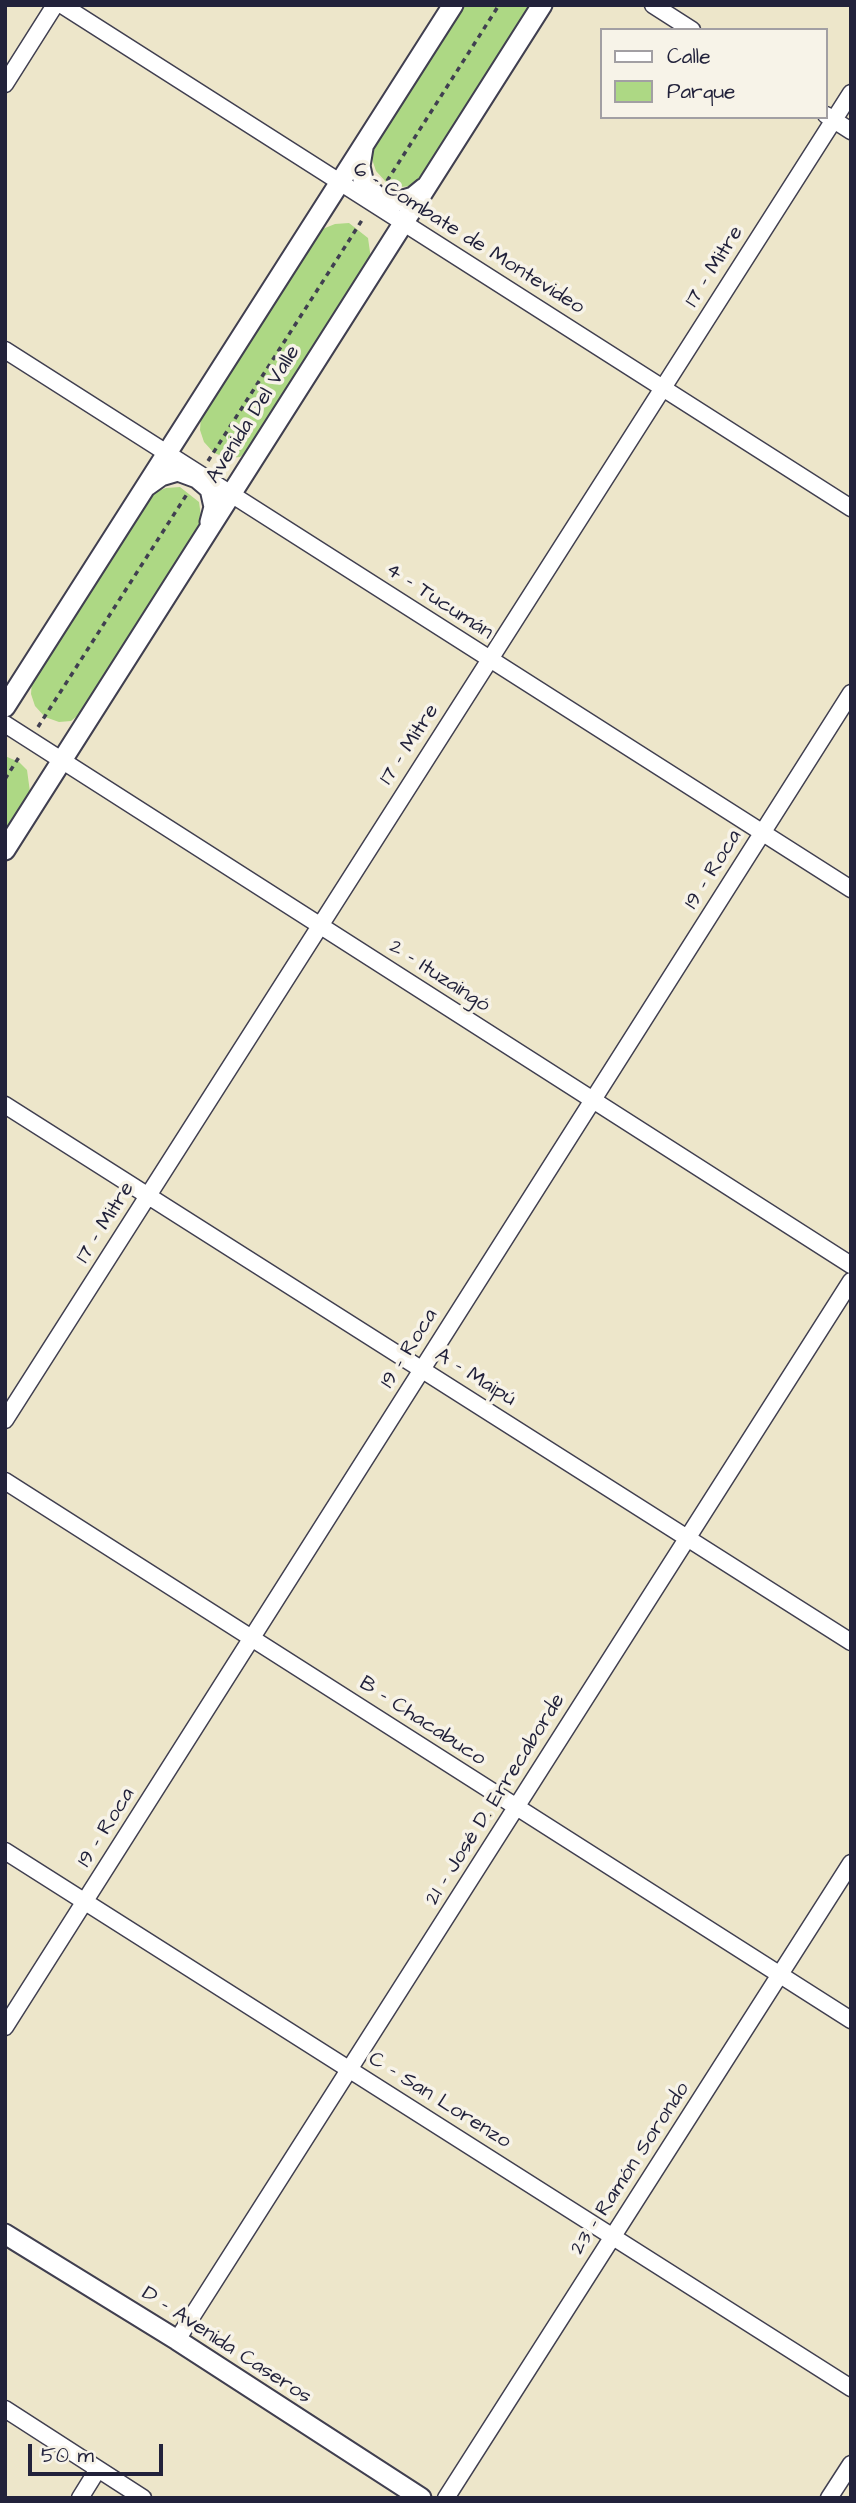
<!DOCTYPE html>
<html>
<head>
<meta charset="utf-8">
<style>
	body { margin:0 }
	#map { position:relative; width:856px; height:2503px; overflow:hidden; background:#ede6ca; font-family:"Architects Daughter",sans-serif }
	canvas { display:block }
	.frame { position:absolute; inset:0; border:7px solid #22223b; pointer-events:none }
	.legend { position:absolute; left:600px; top:28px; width:228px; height:91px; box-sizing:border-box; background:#f7f3e8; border:2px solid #a29fa3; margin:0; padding:9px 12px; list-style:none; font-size:21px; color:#22223b }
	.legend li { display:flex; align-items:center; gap:14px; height:35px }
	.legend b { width:35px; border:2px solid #a29fa3 }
	.scale { position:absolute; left:28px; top:2444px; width:135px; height:32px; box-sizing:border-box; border:4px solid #22223b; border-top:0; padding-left:9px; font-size:21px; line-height:24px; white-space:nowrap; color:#22223b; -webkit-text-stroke:5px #f7f3e8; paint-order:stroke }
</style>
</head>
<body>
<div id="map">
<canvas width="856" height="2503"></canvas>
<div class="frame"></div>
<ul class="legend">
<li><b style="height:9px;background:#fff"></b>Calle</li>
<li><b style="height:19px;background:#add884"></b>Parque</li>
</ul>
<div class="scale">50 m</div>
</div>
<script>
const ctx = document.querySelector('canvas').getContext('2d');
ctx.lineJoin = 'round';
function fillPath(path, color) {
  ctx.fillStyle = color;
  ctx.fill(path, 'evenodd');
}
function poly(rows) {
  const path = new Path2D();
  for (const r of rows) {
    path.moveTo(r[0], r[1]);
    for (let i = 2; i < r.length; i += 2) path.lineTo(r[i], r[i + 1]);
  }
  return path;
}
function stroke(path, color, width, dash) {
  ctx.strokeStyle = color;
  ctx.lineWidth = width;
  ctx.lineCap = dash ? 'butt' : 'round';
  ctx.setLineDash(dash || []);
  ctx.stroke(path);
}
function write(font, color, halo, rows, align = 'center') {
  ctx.font = font + ' "Architects Daughter",sans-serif';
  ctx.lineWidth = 7;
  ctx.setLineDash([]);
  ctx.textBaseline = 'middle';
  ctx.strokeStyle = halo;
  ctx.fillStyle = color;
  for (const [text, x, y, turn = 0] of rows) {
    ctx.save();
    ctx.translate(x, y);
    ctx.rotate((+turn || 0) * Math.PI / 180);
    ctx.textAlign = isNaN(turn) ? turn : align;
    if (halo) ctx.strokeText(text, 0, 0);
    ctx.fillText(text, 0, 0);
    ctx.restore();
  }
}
fillPath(poly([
	[462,5,533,5,424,176,412,186,400,187,386,182,376,171,372,159,374,144],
	[349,223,368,238,371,259,252,447,240,457,228,458,214,453,204,442,200,430,201,416,320,230,335,224],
	[180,487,199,502,202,523,83,711,71,721,59,722,45,717,35,706,31,694,32,680,151,494,166,488],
	[5,756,19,762,27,770,30,792,5,831]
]), '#add884');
const minor = poly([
	[62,5,851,508],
	[653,5,692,30],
	[5,84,55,5],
	[826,115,851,131],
	[5,350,851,889],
	[5,724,851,1265],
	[5,1105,851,1642],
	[5,1420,851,93],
	[5,1481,851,2020],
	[5,1851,851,2388],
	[5,2027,851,693],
	[177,2340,851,1281],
	[5,2409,143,2498],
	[80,2498,98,2469],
	[446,2498,851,1863],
	[829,2498,851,2464]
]);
const tertiary = poly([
	[363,148,360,166,364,184,377,196,396,202,413,197,424,188],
	[147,486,161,476,178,471,197,478,210,489,214,507,210,522],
	[5,707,453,5],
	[5,850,542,5],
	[5,2234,177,2340,421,2498]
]);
stroke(minor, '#403f50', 19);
stroke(tertiary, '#403f50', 23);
stroke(poly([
	[387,181,499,5],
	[208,461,364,217],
	[38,727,187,494],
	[5,779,21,754]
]), '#403f50', 3.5, [5, 5]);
stroke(minor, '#fff', 16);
stroke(tertiary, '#fff', 19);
write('21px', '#22223b', '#f7f3e8', [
	["6 - Combate de Montevideo",468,239,32],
	["17 - Mitre",715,267,-58],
	["Avenida Del Valle",254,415,-58],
	["4 - Tucumán",439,602,33],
	["17 - Mitre",410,745,-57],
	["19 - Roca",714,870,-58],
	["2 - Ituzaingó",439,977,33],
	["17 - Mitre",106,1223,-58],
	["19 - Roca",410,1349,-58],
	["A - Maipú",475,1378,32],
	["B - Chacabuco",422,1722,33],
	["21 - José D. Errecaborde",496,1800,-58],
	["19 - Roca",107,1828,-58],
	["C - San Lorenzo",439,2101,32],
	["23 - Ramón Sorondo",631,2169,-57],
	["D - Avenida Caseros",226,2346,33]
]);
</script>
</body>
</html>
